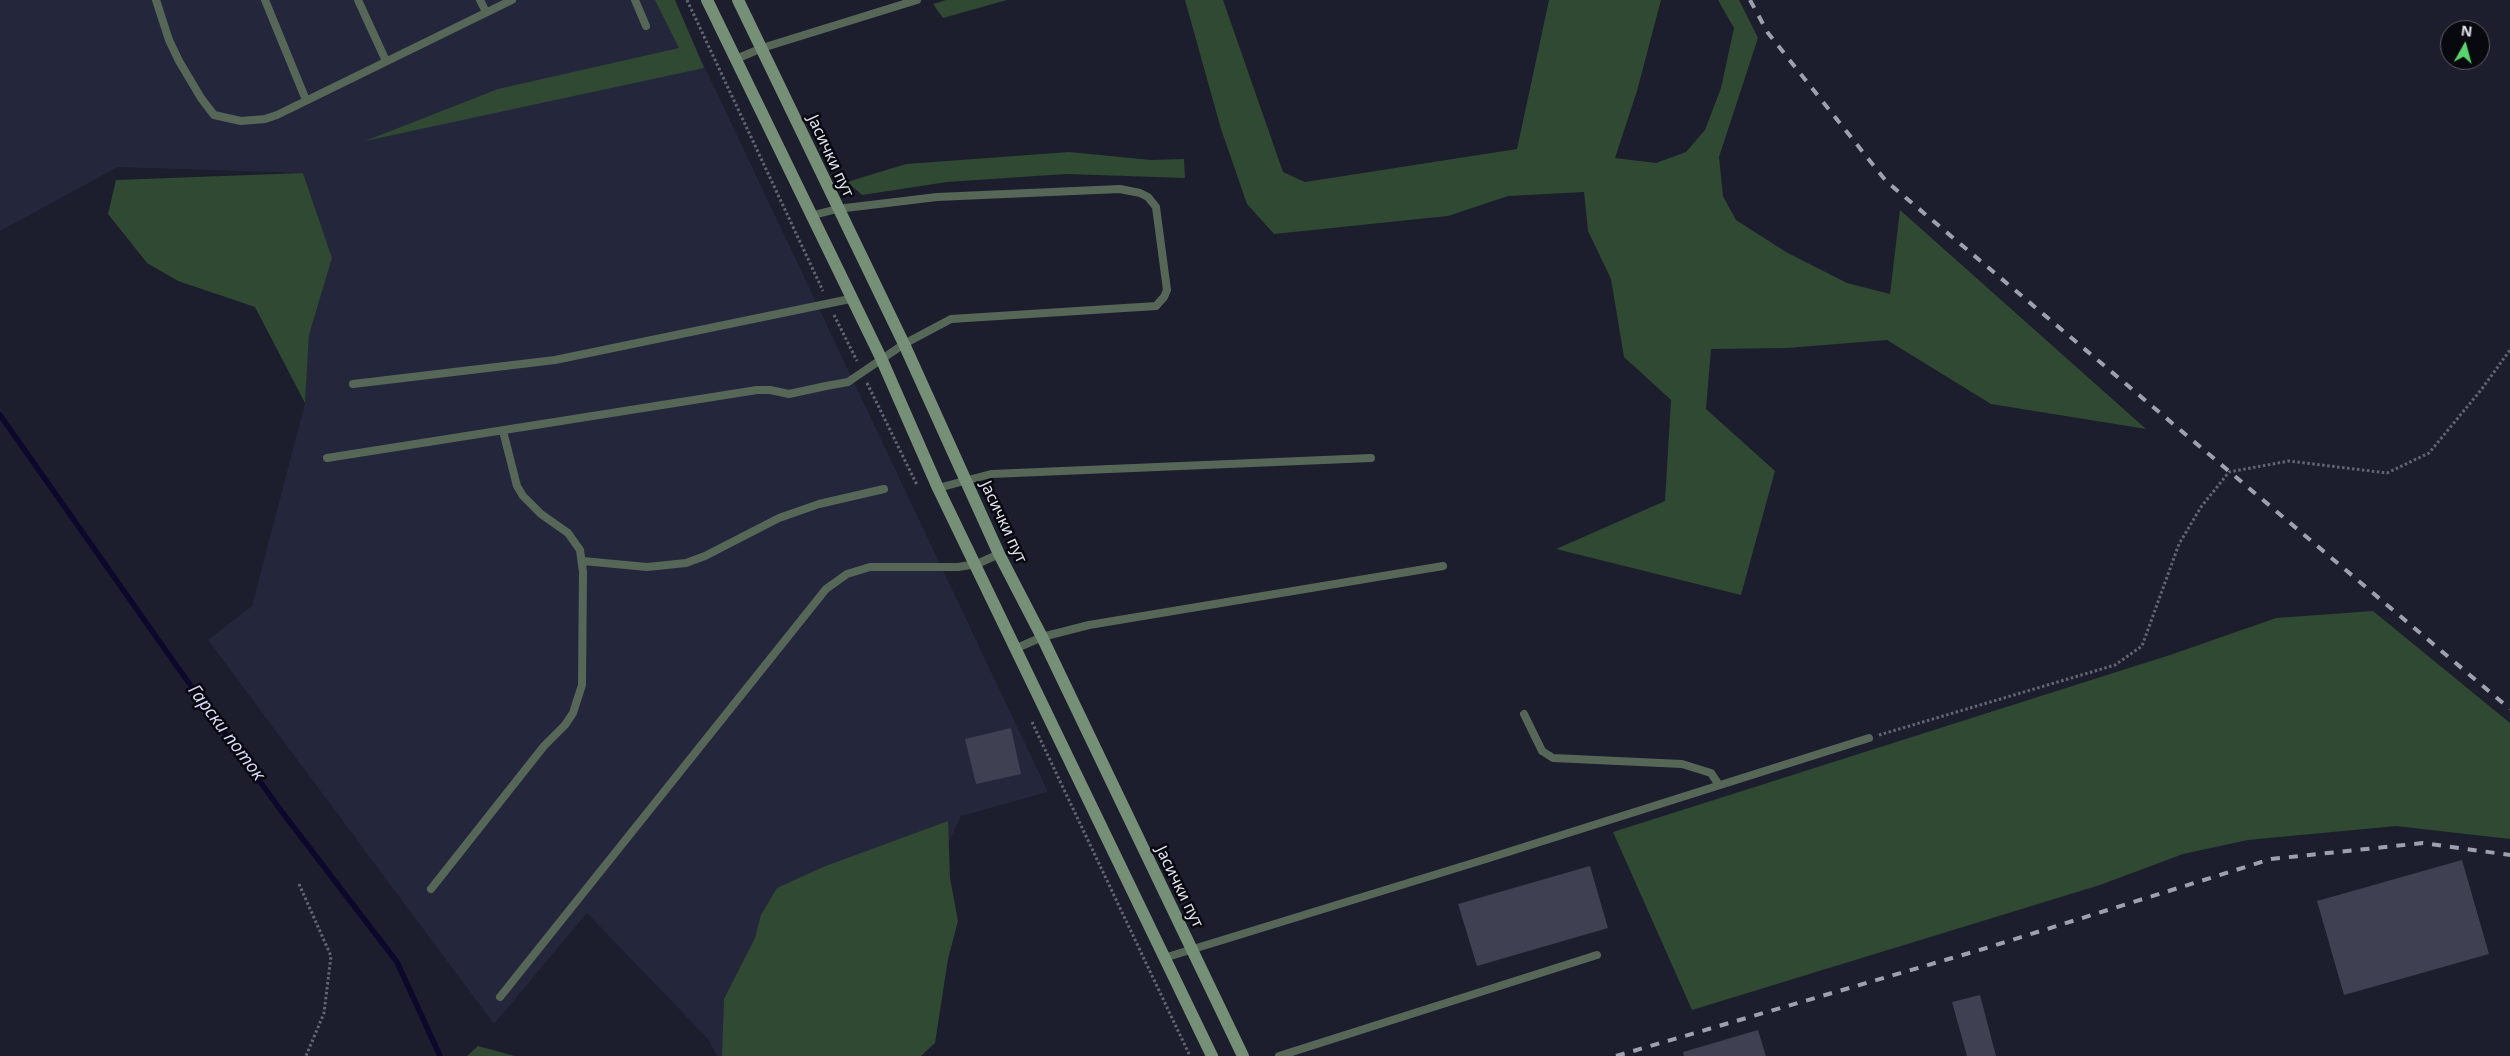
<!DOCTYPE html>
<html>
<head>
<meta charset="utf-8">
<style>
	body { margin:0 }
	#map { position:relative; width:2510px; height:1056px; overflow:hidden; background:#1c1d2d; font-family:"Noto Sans",sans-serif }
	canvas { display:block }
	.north { position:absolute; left:2440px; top:20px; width:50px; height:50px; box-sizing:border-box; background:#08080f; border:1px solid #5f6068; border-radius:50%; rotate:7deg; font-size:14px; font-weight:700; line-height:20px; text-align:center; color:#e2e3ee }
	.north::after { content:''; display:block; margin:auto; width:18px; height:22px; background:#59d56f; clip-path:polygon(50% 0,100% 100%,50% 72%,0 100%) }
</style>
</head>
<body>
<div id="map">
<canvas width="2510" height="1056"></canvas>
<div class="north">N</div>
</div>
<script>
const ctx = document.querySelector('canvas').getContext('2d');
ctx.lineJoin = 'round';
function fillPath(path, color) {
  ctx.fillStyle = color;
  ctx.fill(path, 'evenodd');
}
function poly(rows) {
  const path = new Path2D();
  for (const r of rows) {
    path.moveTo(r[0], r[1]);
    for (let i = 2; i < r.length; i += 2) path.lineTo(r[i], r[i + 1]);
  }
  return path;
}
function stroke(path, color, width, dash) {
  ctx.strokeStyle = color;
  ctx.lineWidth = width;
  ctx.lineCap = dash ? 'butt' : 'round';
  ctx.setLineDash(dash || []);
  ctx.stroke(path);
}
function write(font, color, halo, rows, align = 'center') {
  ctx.font = font + ' "Noto Sans",sans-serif';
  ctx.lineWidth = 5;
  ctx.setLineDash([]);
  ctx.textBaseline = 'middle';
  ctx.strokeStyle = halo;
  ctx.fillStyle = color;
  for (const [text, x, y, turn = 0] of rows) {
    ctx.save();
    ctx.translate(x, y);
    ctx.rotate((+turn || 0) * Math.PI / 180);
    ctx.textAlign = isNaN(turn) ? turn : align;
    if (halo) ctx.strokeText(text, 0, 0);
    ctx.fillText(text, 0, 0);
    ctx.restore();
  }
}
fillPath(poly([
	[0,0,673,0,1048,792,961,816,901,944,817,1056,717,1056,708,1039,587,913,494,1024,208,640,252,606,305,403,309,335,332,258,303,173,118,167,0,231]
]), '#24263b');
fillPath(poly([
	[655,0,675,0,704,68,365,141,498,89,679,48],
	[946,0,1007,0,943,18,933,4],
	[1185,0,1223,0,1283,172,1305,182,1517,149,1549,0,1661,0,1637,91,1615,158,1656,163,1686,152,1705,130,1721,88,1734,28,1718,0,1739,0,1758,38,1719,157,1723,196,1736,220,1786,252,1847,283,1890,294,1900,210,2146,429,1991,404,1887,340,1787,348,1711,349,1706,409,1775,471,1741,595,1556,549,1665,501,1671,400,1624,357,1611,279,1588,231,1584,192,1508,196,1448,216,1274,234,1247,204,1221,129],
	[1069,152,1151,160,1184,159,1185,178,1066,174,947,182,862,195,847,182,906,164],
	[303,173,332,258,309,335,305,403,255,307,178,281,147,263,108,214,116,180],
	[2373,611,2510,723,2510,839,2396,826,2248,840,2183,854,2100,885,1692,1010,1613,832,2173,654,2276,618],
	[948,821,950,878,958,921,948,959,935,1043,921,1056,722,1056,724,999,755,938,761,915,777,888,823,867],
	[478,1046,515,1056,467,1056]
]), '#304932');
stroke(poly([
	[0,415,176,665,282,812,397,962,440,1056]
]), '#0b082c', 5.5);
fillPath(poly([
	[1011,728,1021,774,976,784,965,739],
	[2462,860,2489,954,2344,995,2317,901],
	[1590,866,1608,928,1477,966,1458,904],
	[1980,995,1996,1056,1967,1056,1952,1002],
	[1758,1030,1766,1056,1684,1056,1683,1052]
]), '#3f4152');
stroke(poly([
	[687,0,823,291],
	[834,315,857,361],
	[867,383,917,485],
	[1032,722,1190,1056],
	[1879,735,2115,665,2142,646,2179,544,2201,507,2229,472,2289,461,2387,473,2429,453,2481,390,2510,350],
	[299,884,331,956,324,1013,306,1056]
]), '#646573', 3, [2.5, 2.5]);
stroke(poly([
	[156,0,169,40,179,61,201,98,214,115,241,121,265,119,277,115,512,0],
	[265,0,306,100],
	[358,0,386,61],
	[480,0,486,12],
	[635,0,646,26],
	[736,59,762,48,917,0],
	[353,384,555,360,850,299],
	[327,458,757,390,770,390,789,394,826,386,848,382,904,344,951,319,1156,306,1164,297,1167,290,1156,207,1148,197,1140,193,1120,189,937,197,837,209,810,216],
	[938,488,991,474,1371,458],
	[583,561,647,567,686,563,705,556,779,518,819,504,884,489],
	[1017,648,1042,637,1089,625,1443,566],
	[1524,714,1542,751,1553,758,1682,764,1711,773,1719,785],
	[431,889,544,746,565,725,573,713,582,685,583,572,580,550,568,533,541,514,523,496,517,486,503,431],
	[1164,958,1486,859,1869,738],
	[500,997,826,589,847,574,870,567,958,567,977,564,999,554],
	[1279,1056,1597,955]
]), '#566757', 8);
stroke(poly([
	[707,0,881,358,938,488,1212,1056],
	[738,0,904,344,999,554,1042,637,1243,1056]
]), '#759077', 12);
stroke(poly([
	[1750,0,1768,33,1886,181,2510,709],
	[1616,1056,1983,949,2271,859,2423,843,2510,855]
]), '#9fa0ad', 4, [9, 9]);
write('16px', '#e2e3ee', '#08080f', [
	["Јасички пут",830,156,65],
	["Јасички пут",1003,522,65],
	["Јасички пут",1179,887,64]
]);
write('italic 18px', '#d7daf7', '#08080f', [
	["Гарски поток",226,733,53]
]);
</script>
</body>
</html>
